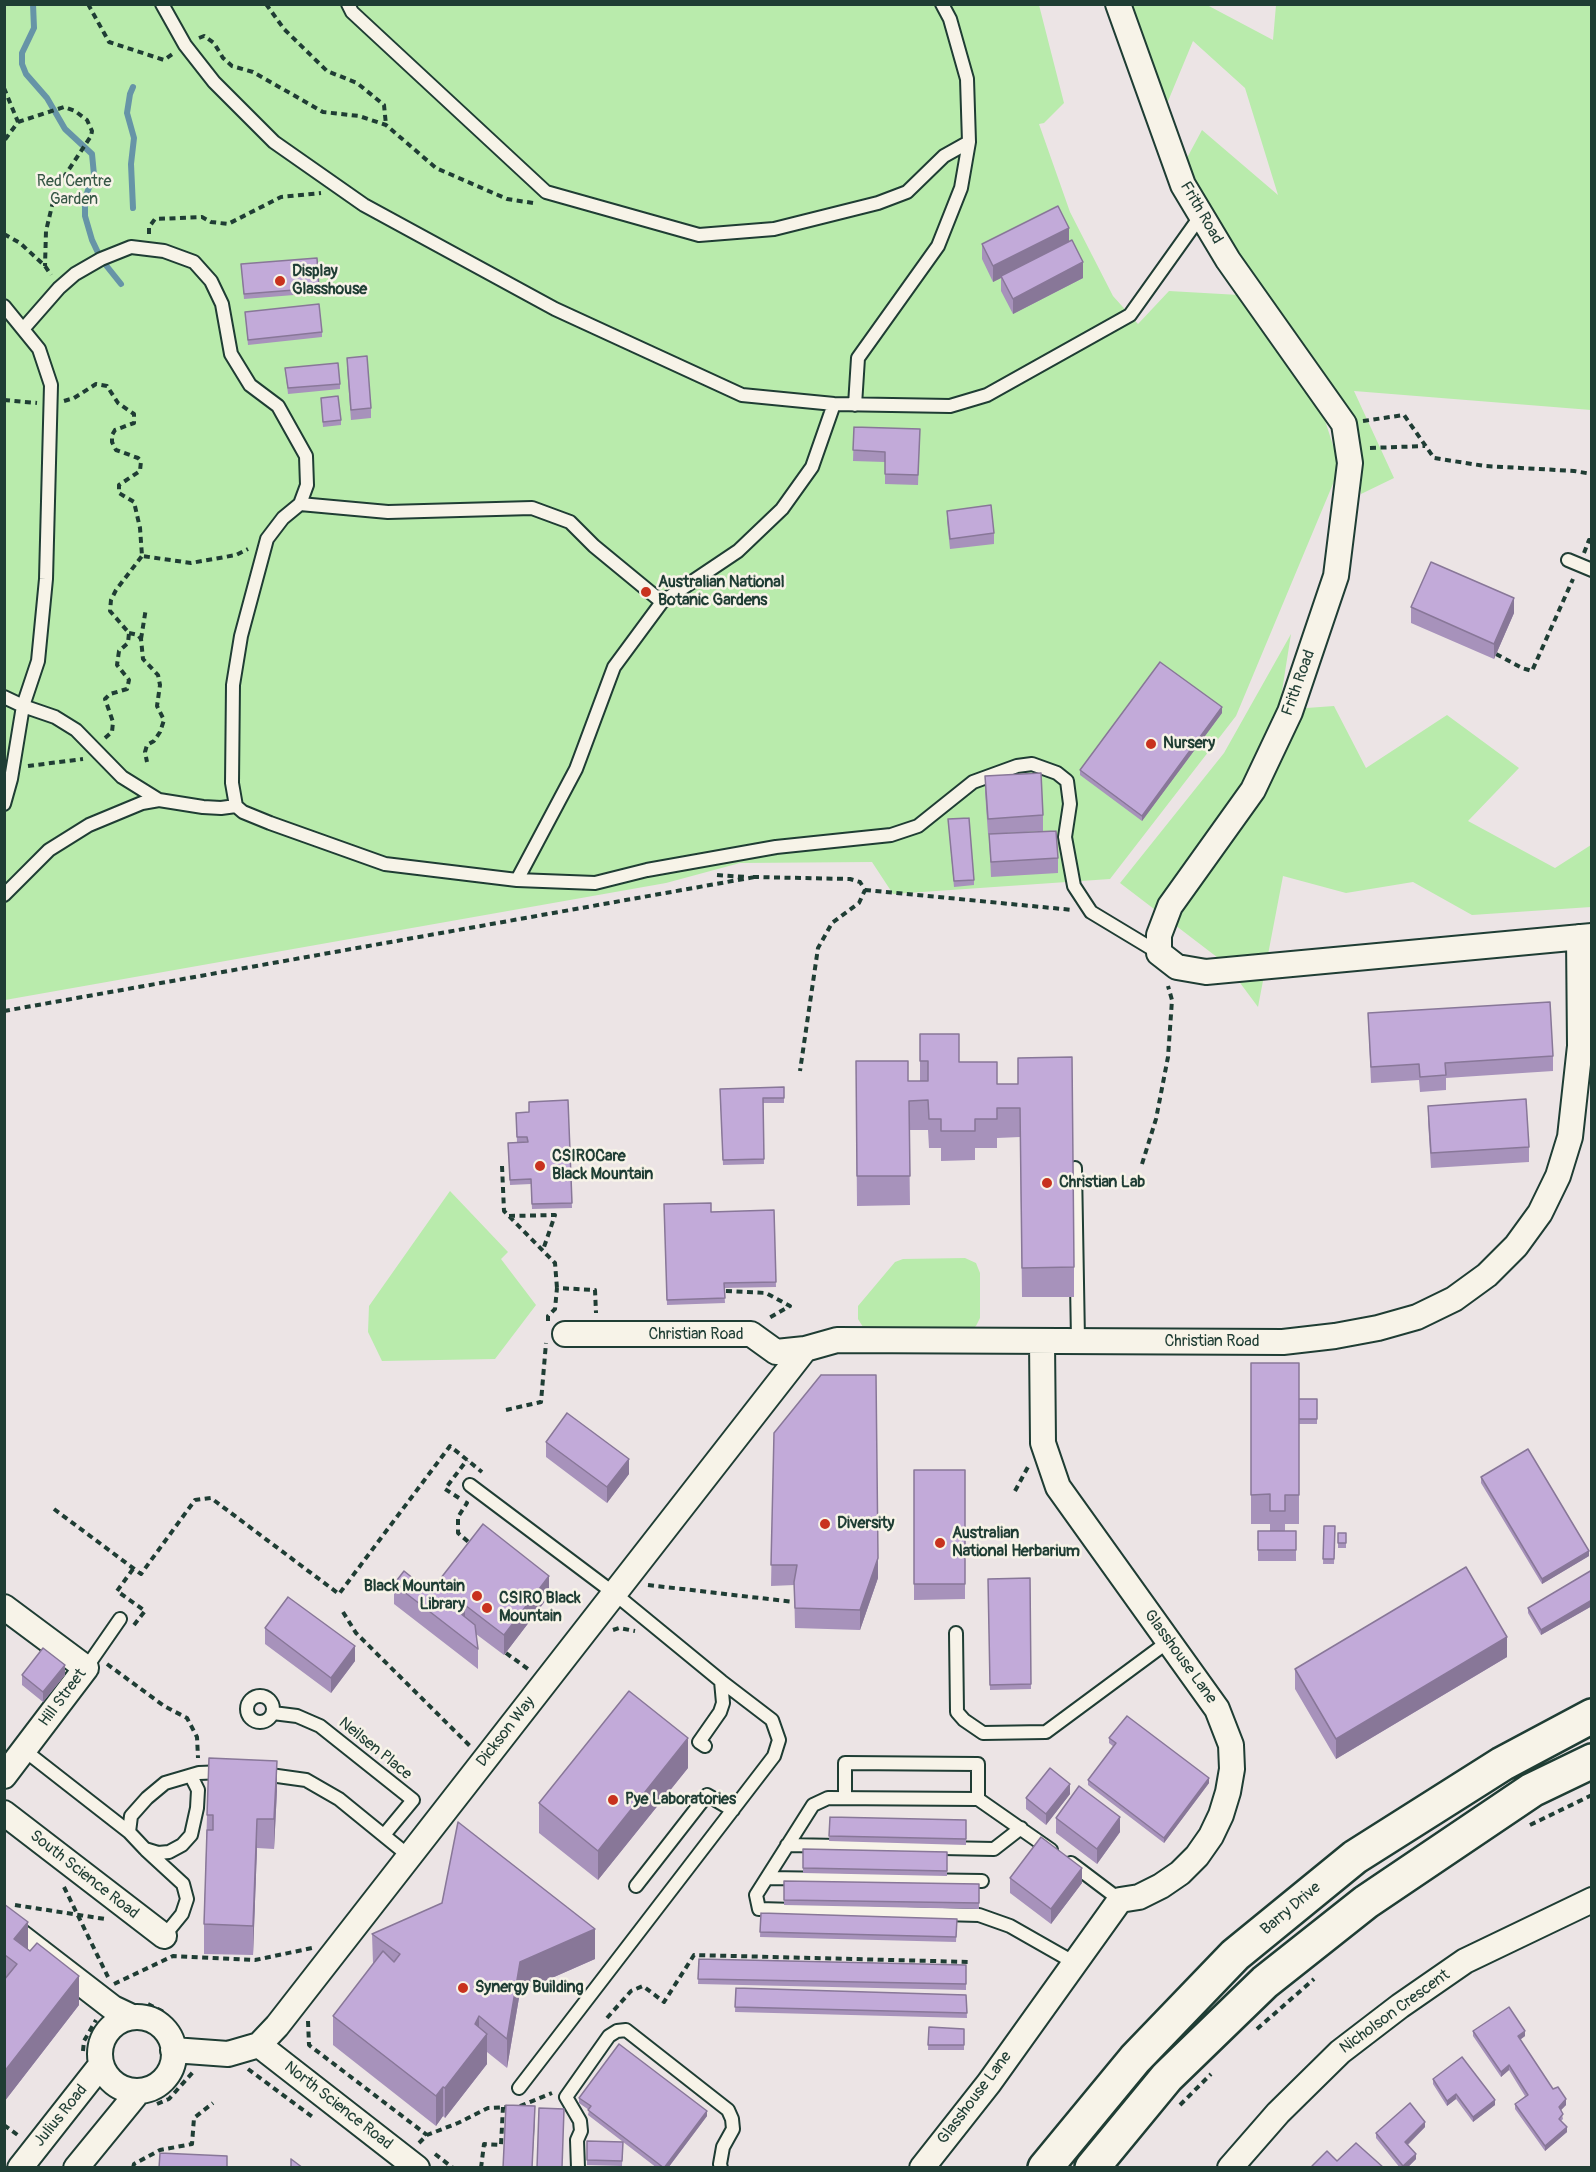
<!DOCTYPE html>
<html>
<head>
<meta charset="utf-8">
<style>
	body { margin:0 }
	#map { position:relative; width:1596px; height:2172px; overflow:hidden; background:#ece4e5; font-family:Pangolin,sans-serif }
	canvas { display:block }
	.frame { position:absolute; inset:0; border:6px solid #1f3d34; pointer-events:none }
</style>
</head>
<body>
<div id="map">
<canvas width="1596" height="2172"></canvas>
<div class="frame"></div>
</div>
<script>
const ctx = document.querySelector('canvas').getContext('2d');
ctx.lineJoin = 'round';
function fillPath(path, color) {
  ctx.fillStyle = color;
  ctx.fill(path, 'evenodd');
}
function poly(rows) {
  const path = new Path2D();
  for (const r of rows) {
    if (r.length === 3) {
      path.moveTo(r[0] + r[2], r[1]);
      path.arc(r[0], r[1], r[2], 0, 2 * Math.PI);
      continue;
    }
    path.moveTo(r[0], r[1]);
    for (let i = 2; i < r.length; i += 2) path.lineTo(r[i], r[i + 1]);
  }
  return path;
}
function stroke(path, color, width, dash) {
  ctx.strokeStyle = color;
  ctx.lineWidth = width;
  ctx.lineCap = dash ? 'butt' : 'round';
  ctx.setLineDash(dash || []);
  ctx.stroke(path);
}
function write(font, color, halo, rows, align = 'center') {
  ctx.font = font + ' Pangolin,sans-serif';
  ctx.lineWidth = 5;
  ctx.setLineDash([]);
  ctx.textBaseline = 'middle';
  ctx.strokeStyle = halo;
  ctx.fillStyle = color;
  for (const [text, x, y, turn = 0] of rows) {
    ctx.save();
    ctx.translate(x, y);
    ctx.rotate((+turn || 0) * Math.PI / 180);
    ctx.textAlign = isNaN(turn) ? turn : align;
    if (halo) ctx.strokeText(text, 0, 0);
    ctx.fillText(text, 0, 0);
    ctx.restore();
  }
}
fillPath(poly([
	[5,5,1039,5,1064,103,1044,123,1039,124,1070,212,1113,296,1138,324,1169,291,1239,295,1320,405,1340,467,1236,716,1110,879,893,894,872,862,740,863,666,883,5,1000],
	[1127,5,1207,5,1273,40,1276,5,1591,5,1591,410,1354,391,1394,478,1361,494,1354,430,1180,171,1202,130,1278,195,1245,88,1193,41,1166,106],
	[1291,634,1279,710,1334,706,1366,768,1447,715,1519,768,1468,821,1555,868,1591,845,1591,907,1472,915,1413,882,1346,893,1283,876,1258,1007,1226,964,1120,883,1224,753],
	[450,1191,508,1252,501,1259,536,1305,495,1359,382,1361,368,1332,369,1306],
	[965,1258,976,1263,980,1273,980,1318,976,1326,968,1332,872,1332,863,1327,858,1319,858,1306,895,1262,903,1259]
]), '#b9ebac');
stroke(poly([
	[33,4,34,28,22,53,22,64,26,74,47,98,65,129,92,154,94,175,85,198,85,216,92,240,101,259,121,284],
	[133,208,131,164,134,138,127,113,130,94,133,87]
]), '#6694a7', 6);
const lane = poly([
	[162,4,185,45,214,82,274,142,364,205,555,309,742,395,834,404,950,406,987,395,1130,315,1202,214],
	[348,4,352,12,546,192,699,235,774,229,878,203,907,192,944,156,969,142],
	[4,306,39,349,51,385,46,579,38,661,23,706,55,717,76,730,122,777,159,800],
	[24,328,59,288,75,274,101,259,131,247,164,251,194,262,211,281,222,304,231,354,250,385,278,406,306,456,307,485,300,504],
	[855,405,858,358,938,246,961,188,969,142,967,79,950,19,942,4],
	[1568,560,1592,570],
	[4,697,23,706,11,779,4,804],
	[236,806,232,783,233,685,241,636,267,539,283,518,300,504,388,512,532,508,570,522,594,546,662,602],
	[517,880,576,769,614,667,662,602,738,551,782,509,812,467,834,404],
	[4,895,49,850,89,825,142,803,159,800,203,807,221,808,236,806,243,812,270,823,385,864,517,880,595,883,647,870,776,847,891,835,918,826,973,782,1017,766,1032,764,1057,773,1067,781,1070,804,1065,837,1074,886,1091,912,1159,953],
	[1075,1168,1078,1340],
	[470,1485,615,1594,721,1681,723,1703,720,1712,699,1742,705,1746],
	[956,1633,957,1712,964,1720,983,1733,1046,1732,1169,1641],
	[86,1668,120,1619],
	[260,1709,13],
	[273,1713,297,1716,320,1726,413,1800,384,1835],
	[24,1750,129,1832,131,1816,147,1798,165,1783,199,1773,224,1772],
	[263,1774,306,1780,339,1799,409,1856],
	[845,1798,845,1763,978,1764,978,1799],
	[129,1832,145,1849,158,1853,169,1852,182,1845,191,1835,197,1808,198,1790,191,1776],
	[787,1845,994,1849,1021,1828],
	[146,1850,183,1884,187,1899,182,1914,164,1936],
	[1051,1850,978,1799,828,1798,813,1805,756,1895,759,1909,979,1915,1010,1926,1075,1963],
	[1071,1863,1120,1900],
	[767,1878,982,1881],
	[636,1886,707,1795,733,1810],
	[519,2088,774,1756,779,1740,772,1720,721,1681],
	[578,2168,577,2140,581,2131,580,2121,566,2097,609,2036,617,2031,626,2030,728,2110,732,2119,733,2129,723,2147,720,2164,721,2168]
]);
const street = poly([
	[1118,4,1183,185,1228,260,1344,424,1350,463,1336,576,1290,712,1253,790,1170,906,1159,935,1159,953,1177,967,1206,972,1592,936],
	[565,1334,751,1334,776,1352,805,1349,837,1340,1283,1342,1335,1336,1378,1328,1417,1317,1454,1299,1487,1275,1516,1246,1540,1213,1558,1176,1570,1137,1580,1046,1579,937],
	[4,1607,86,1668,4,1776],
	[4,1813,164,1936],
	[4,1924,113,2008,132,2017],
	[137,2054,37],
	[259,2045,417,2168],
	[173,2050,228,2054,259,2045,277,2026,805,1349],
	[20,2168,101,2065],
	[76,2168,139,2091],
	[922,2168,989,2083,1120,1900,1139,1897,1161,1886,1180,1873,1197,1856,1211,1836,1221,1815,1228,1792,1232,1769,1231,1745,1217,1709,1058,1487,1043,1443,1042,1341],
	[1230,2168,1278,2113,1340,2052,1400,2006,1465,1961,1592,1900]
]);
const primary = poly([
	[1045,2168,1135,2059,1235,1955,1355,1857,1502,1764,1592,1716],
	[1092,2168,1167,2077,1265,1982,1366,1902,1532,1790,1592,1761]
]);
stroke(lane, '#1f3d34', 16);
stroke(street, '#1f3d34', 28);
stroke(primary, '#1f3d34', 38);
stroke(poly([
	[88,4,109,42,164,60,174,53],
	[266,4,284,29,327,71,357,83,384,105,386,125],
	[199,38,204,36,214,43,223,58,232,66,253,72,323,112,359,116,386,125,436,168,507,199,533,203],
	[4,88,18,122,4,141],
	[18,122,64,107,75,111,87,120,92,131,91,136,56,189,46,231,45,266],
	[4,234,20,243,45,266,51,275],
	[149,234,149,227,155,219,202,217,211,222,228,224,281,197,321,193],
	[4,400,37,403],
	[64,401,74,398,96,384,107,386,118,403,134,414,134,423,115,430,112,435,112,442,116,450,138,458,141,461,140,471,119,485,119,493,134,502,140,528,142,556,191,563,236,555,248,549],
	[1363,421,1404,415,1434,458,1485,466,1574,471,1592,474],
	[1370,448,1425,446],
	[1584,553,1589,540,1592,541],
	[129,633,138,635,141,639,143,659,158,675,160,685,157,706,164,720,160,732,154,741,147,745,145,752,147,762],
	[141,639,146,608],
	[1496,654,1522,668,1532,671,1573,579],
	[105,738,112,732,113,722,105,699,110,694,127,689,129,680,117,665,119,651,128,643,129,633,110,611,111,600,116,590,142,556],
	[28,766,83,759],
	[717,875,746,877],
	[753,877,850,879,860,882,865,890,859,903,832,923,818,948,800,1071],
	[865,890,1073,910],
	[4,1011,755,877],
	[1142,1164,1156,1119,1168,1057,1172,1000,1168,986],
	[502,1166,504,1211,555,1263,557,1288],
	[509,1216,555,1215,543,1250],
	[726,1291,766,1293,790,1306,767,1319],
	[548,1321,548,1316,555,1309,557,1288,595,1290,596,1313],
	[506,1410,541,1402,546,1343],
	[1015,1491,1029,1465],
	[459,1498,445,1489,467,1460],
	[465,1502,467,1503,458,1517,458,1533,472,1545],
	[54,1509,141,1574,195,1500,211,1498,339,1594,450,1446,482,1472],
	[133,1569,117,1591,145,1611,134,1625],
	[648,1585,794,1602],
	[343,1612,356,1633,470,1746],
	[613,1630,619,1628,635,1631],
	[506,1653,528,1669],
	[107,1664,164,1706,187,1718,197,1737,198,1758],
	[1530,1825,1592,1795],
	[64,1887,108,1977],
	[15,1905,105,1919],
	[114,1984,173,1956,255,1960,312,1948],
	[148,2004,162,2011,179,2030],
	[607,2018,631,1991,643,1986,664,2002,694,1955,971,1962],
	[308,2021,309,2045,427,2135],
	[1257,2029,1314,1979],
	[83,2051,84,2041,96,2020],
	[248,2069,314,2118],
	[157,2104,169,2099,193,2072],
	[1180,2105,1211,2074],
	[520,2106,552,2093],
	[4,2125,19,2136],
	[419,2143,427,2135,458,2123,488,2108,510,2107],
	[435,2154,453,2168],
	[133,2168,134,2164,160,2150,192,2144,194,2118,213,2103],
	[481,2168,484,2144,501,2145,503,2107]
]), '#1f3d34', 4, [6, 4.5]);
stroke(lane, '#f7f3e8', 12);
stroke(street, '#f7f3e8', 24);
stroke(primary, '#f7f3e8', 33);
fillPath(poly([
	[982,244,1083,278,1013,314,1001,291,1001,278,993,282,982,259],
	[241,264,319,288,319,293,244,299],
	[245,312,322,332,322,337,248,345],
	[347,358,371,408,371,418,351,420,347,368],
	[285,368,340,384,340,389,288,394],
	[321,398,341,420,341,425,323,427],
	[854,427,920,429,918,485,885,484,885,462,853,461],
	[947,511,994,533,994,544,950,549,947,521],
	[1411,607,1514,613,1494,659,1411,623],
	[1222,713,1142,821,1080,775,1080,770],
	[985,776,1043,815,1043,831,988,834,985,792],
	[948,819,974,880,974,885,954,887],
	[989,834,1058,858,1058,873,991,877],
	[1368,1013,1553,1056,1553,1071,1446,1078,1446,1090,1420,1092,1419,1080,1371,1083],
	[920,1034,959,1062,997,1084,1018,1084,1074,1267,1074,1297,1022,1297,1020,1137,997,1138,997,1148,975,1148,975,1160,941,1161,941,1148,929,1148,928,1130,909,1130,910,1205,857,1206,856,1091,908,1081,920,1081],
	[784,1087,784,1103,763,1103,764,1164,723,1165,720,1089],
	[568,1100,572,1208,532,1209,531,1184,510,1185,508,1143,517,1142,516,1113,529,1112],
	[1428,1106,1529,1147,1529,1162,1431,1168,1428,1121],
	[664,1204,711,1212,774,1210,776,1287,724,1288,725,1303,667,1305],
	[1251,1363,1299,1399,1317,1399,1317,1424,1299,1424,1299,1524,1285,1524,1285,1531,1296,1531,1296,1561,1258,1561,1258,1531,1270,1531,1270,1524,1251,1524],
	[774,1433,878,1578,860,1630,795,1628,794,1585,771,1586],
	[546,1442,629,1474,607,1503,546,1457],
	[914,1470,965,1470,965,1599,914,1600],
	[1481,1477,1589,1556,1542,1584,1481,1483],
	[1324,1526,1335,1526,1334,1564,1323,1564],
	[1338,1533,1346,1533,1346,1548,1338,1548],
	[1592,1570,1592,1606,1541,1635,1528,1613,1528,1608],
	[1030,1578,1031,1689,990,1690,988,1579],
	[394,1584,430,1592,549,1596,504,1655,476,1634,478,1649,478,1669,394,1604],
	[265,1628,355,1661,331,1693,265,1644],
	[1507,1657,1336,1759,1295,1689,1295,1669],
	[22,1675,65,1675,43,1702,22,1685],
	[1109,1738,1209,1783,1164,1843,1088,1785,1088,1780,1114,1747,1109,1743],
	[688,1768,598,1880,539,1833,539,1803],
	[277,1790,274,1849,257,1848,253,1955,204,1954,204,1924,207,1815],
	[1070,1794,1046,1825,1026,1809,1026,1798],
	[830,1817,966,1820,966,1845,829,1841],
	[1056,1818,1120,1832,1097,1864,1056,1833],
	[803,1849,947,1852,947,1876,803,1873],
	[1010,1878,1082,1883,1051,1924,1010,1893],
	[784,1881,979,1884,979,1909,784,1905],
	[4,1904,28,1950,79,2005,4,2102],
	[761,1913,957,1919,956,1942,760,1937],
	[372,1934,595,1959,520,1992,507,2068,487,2052,487,2064,445,2118,443,2116,436,2126,333,2045,333,2016,373,1964],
	[699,1959,966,1965,966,1990,698,1984],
	[736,1988,966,1995,967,2018,735,2012],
	[929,2027,964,2029,964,2050,928,2050],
	[1473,2031,1525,2036,1520,2040,1553,2089,1566,2105,1561,2110,1563,2119,1561,2121,1567,2132,1545,2151,1515,2109,1515,2104,1525,2096,1509,2070,1501,2077,1473,2036],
	[1433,2079,1495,2105,1473,2122,1456,2099,1447,2106,1433,2084],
	[579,2098,707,2116,668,2168,657,2168,588,2115,589,2110,579,2103],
	[1425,2127,1408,2145,1416,2159,1407,2168,1400,2168,1376,2138,1376,2133],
	[587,2141,623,2142,622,2166,587,2165]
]), '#a792bb');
fillPath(poly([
	[1069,228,1069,243,1001,276,1001,278,993,282,993,266],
	[1083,262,1083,278,1013,314,1013,299],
	[1514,598,1514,613,1494,659,1494,644],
	[1222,707,1222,713,1142,821,1142,816],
	[629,1459,629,1474,607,1503,607,1487],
	[1589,1551,1589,1556,1542,1584,1542,1579],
	[878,1558,878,1578,860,1630,860,1610],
	[549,1576,549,1596,504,1655,504,1635],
	[1592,1600,1592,1606,1541,1635,1541,1630],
	[465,1605,465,1625,460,1613],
	[1507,1637,1507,1657,1336,1759,1336,1739],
	[355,1646,355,1661,331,1693,331,1678],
	[65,1665,65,1675,43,1702,43,1692],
	[688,1738,688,1768,598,1880,598,1851],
	[277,1761,277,1790,274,1849,274,1819],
	[1209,1778,1209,1783,1164,1843,1164,1838],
	[1070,1784,1070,1794,1046,1825,1046,1814],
	[1120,1817,1120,1832,1097,1864,1097,1849],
	[257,1819,257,1848,253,1955,253,1926],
	[1082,1868,1082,1883,1051,1924,1051,1909],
	[28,1922,28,1952,14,1939],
	[595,1929,595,1959,520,1992,507,2068,507,2039,520,1962],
	[5,1955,5,1985,4,1985,4,1956],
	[79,1976,79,2005,4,2102,4,2072],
	[479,2016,479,2044,487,2034,487,2064,445,2118,445,2088],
	[1525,2031,1525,2036,1518,2041,1518,2036],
	[1509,2065,1509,2070,1501,2077,1501,2072],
	[443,2087,443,2116,436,2126,436,2096],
	[1456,2094,1456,2099,1447,2106,1447,2101],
	[1566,2099,1566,2105,1559,2112,1559,2107],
	[1495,2100,1495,2105,1473,2122,1473,2117],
	[535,2106,535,2121,532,2168],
	[707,2111,707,2116,668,2168,664,2168],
	[1425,2122,1425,2127,1405,2147,1405,2142],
	[1567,2127,1567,2132,1545,2151,1545,2146],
	[1416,2154,1416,2159,1407,2168,1403,2168,1403,2166]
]), '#887798');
const building = poly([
	[1058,206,1069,228,993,266,982,244,1058,206],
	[1072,240,1083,262,1013,299,1001,276,1072,240],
	[317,258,319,288,244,294,241,264,317,258],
	[319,304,322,332,248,340,245,312,319,304],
	[367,356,371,408,351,410,347,358,367,356],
	[338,363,340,384,288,388,285,368,338,363],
	[338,396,341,420,323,422,321,398,338,396],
	[854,427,920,429,918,475,885,474,885,452,853,450,854,427],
	[991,505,994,533,950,539,947,511,991,505],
	[1431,562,1514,598,1494,644,1411,607,1431,562],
	[1160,662,1222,707,1142,816,1080,770,1160,662],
	[1041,773,1043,815,988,819,985,776,1041,773],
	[969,818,974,880,954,881,948,819,969,818],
	[1056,831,1058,858,991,862,989,834,1056,831],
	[1550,1002,1553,1056,1445,1063,1446,1075,1420,1077,1419,1064,1371,1067,1368,1013,1550,1002],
	[920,1034,959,1034,959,1062,997,1062,997,1084,1018,1084,1018,1058,1072,1057,1074,1267,1022,1268,1020,1108,997,1108,997,1119,975,1119,975,1131,941,1131,941,1119,929,1119,928,1100,909,1101,910,1176,857,1176,856,1061,908,1061,908,1081,928,1081,928,1061,920,1061,920,1034],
	[784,1087,784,1098,763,1098,764,1159,723,1160,720,1089,784,1087],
	[1526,1099,1529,1147,1431,1153,1428,1106,1526,1099],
	[568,1100,572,1203,532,1204,531,1179,510,1180,508,1143,528,1142,527,1137,517,1137,516,1113,529,1112,529,1102,568,1100],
	[711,1203,711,1212,774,1210,776,1282,724,1283,725,1298,667,1300,664,1204,711,1203],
	[1251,1363,1299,1363,1299,1495,1285,1495,1285,1511,1270,1511,1270,1494,1251,1495,1251,1363],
	[821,1375,876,1375,878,1558,860,1610,795,1608,794,1582,797,1565,771,1565,774,1433,821,1375],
	[1299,1399,1317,1399,1317,1419,1299,1419,1299,1399],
	[567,1413,629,1459,607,1487,546,1442,567,1413],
	[1528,1449,1589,1551,1542,1579,1481,1477,1528,1449],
	[914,1470,965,1470,965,1584,914,1584,914,1470],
	[483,1524,549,1576,504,1635,465,1605,460,1613,475,1625,478,1649,394,1584,404,1571,430,1592,483,1524],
	[1324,1526,1335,1526,1334,1559,1323,1559,1324,1526],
	[1258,1531,1296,1531,1296,1550,1258,1550,1258,1531],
	[1338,1533,1346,1533,1346,1543,1338,1543,1338,1533],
	[1466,1567,1507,1637,1336,1739,1295,1669,1466,1567],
	[1592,1570,1592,1600,1541,1630,1528,1608,1592,1570],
	[1030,1578,1031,1684,990,1685,988,1579,1030,1578],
	[288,1597,355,1646,331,1678,265,1628,288,1597],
	[43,1648,65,1665,43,1692,22,1675,43,1648],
	[629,1691,688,1738,598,1851,539,1803,629,1691],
	[1127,1716,1209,1778,1164,1838,1088,1780,1116,1743,1109,1738,1127,1716],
	[209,1758,277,1761,274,1819,257,1819,253,1926,204,1924,207,1830,213,1830,213,1815,207,1815,209,1758],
	[1050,1768,1070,1784,1046,1814,1026,1798,1050,1768],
	[1079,1786,1120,1817,1097,1849,1056,1818,1079,1786],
	[830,1817,966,1820,966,1839,829,1836,830,1817],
	[458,1822,595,1929,520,1962,507,2039,479,2016,475,2024,487,2034,445,2088,443,2087,436,2096,333,2016,383,1951,394,1962,400,1954,372,1934,442,1903,458,1822],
	[1041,1837,1082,1868,1051,1909,1010,1878,1041,1837],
	[803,1849,947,1852,947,1871,803,1868,803,1849],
	[784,1881,979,1884,979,1903,784,1900,784,1881],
	[4,1904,28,1922,14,1939,30,1951,37,1943,79,1976,4,2072,4,1980,17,1964,5,1955,4,1956,4,1904],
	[761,1913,957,1919,956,1937,760,1932,761,1913],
	[699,1959,966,1965,966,1984,698,1979,699,1959],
	[736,1988,966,1995,967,2013,735,2007,736,1988],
	[1509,2007,1525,2031,1518,2036,1553,2089,1558,2087,1566,2099,1559,2107,1563,2114,1559,2119,1567,2127,1545,2146,1515,2104,1528,2095,1509,2065,1501,2072,1473,2031,1509,2007],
	[929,2027,964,2029,964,2045,928,2045,929,2027],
	[619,2044,707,2111,664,2168,588,2110,591,2106,579,2098,619,2044],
	[1462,2057,1495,2100,1473,2117,1456,2094,1447,2101,1433,2079,1462,2057],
	[1410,2103,1425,2122,1405,2142,1416,2154,1403,2166,1376,2133,1410,2103],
	[506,2105,535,2106,532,2168,503,2168,506,2105],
	[539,2108,564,2109,562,2168,537,2168,539,2108],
	[587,2141,623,2142,622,2161,587,2160,587,2141],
	[1356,2143,1384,2168,1313,2168,1312,2166,1327,2151,1337,2161,1356,2143],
	[160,2153,227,2156,227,2168,159,2168,160,2153],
	[291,2159,303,2168,291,2168,291,2159]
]);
fillPath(building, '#c2aad9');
stroke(building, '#887798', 1.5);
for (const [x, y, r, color] of [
	[280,281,6,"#c8321e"],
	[646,592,6,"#c8321e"],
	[1151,744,6,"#c8321e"],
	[540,1166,6,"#c8321e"],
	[1047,1183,6,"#c8321e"],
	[825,1524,6,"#c8321e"],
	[940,1543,6,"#c8321e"],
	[477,1596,6,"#c8321e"],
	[487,1608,6,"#c8321e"],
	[613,1800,6,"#c8321e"],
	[463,1988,6,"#c8321e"]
]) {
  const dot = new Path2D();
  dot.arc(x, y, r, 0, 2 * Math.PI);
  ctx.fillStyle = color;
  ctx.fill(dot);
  stroke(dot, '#f7f3e8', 2);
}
write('16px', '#365746', '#f7f3e8', [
	["Red Centre",74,182],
	["Garden",74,200]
]);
write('16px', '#1f3d34', '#f7f3e8', [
	["Frith Road",1201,213,60],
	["Frith Road",1299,683,-70],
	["Christian Road",696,1335],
	["Christian Road",1212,1342],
	["Glasshouse Lane",1180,1657,54],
	["Hill Street",63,1698,-53],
	["Dickson Way",506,1732,-52],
	["Neilsen Place",375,1749,39],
	["South Science Road",84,1875,38],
	["Barry Drive",1291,1909,-40],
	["Nicholson Crescent",1395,2012,-36],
	["Glasshouse Lane",975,2098,-53],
	["North Science Road",338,2106,38],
	["Julius Road",61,2116,-51]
]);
write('bold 16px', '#1f3d34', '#f7f3e8', [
	["Display",292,272],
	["Glasshouse",292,290],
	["Australian National",658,583],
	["Botanic Gardens",658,601],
	["Nursery",1163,744],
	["CSIROCare",552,1157],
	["Black Mountain",552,1175],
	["Christian Lab",1059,1183],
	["Diversity",837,1524],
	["Australian",952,1534],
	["National Herbarium",952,1552],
	["Black Mountain",465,1587,"right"],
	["Library",465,1605,"right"],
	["CSIRO Black",499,1599],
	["Mountain",499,1617],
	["Pye Laboratories",625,1800],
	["Synergy Building",475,1988]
], 'left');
</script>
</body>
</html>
